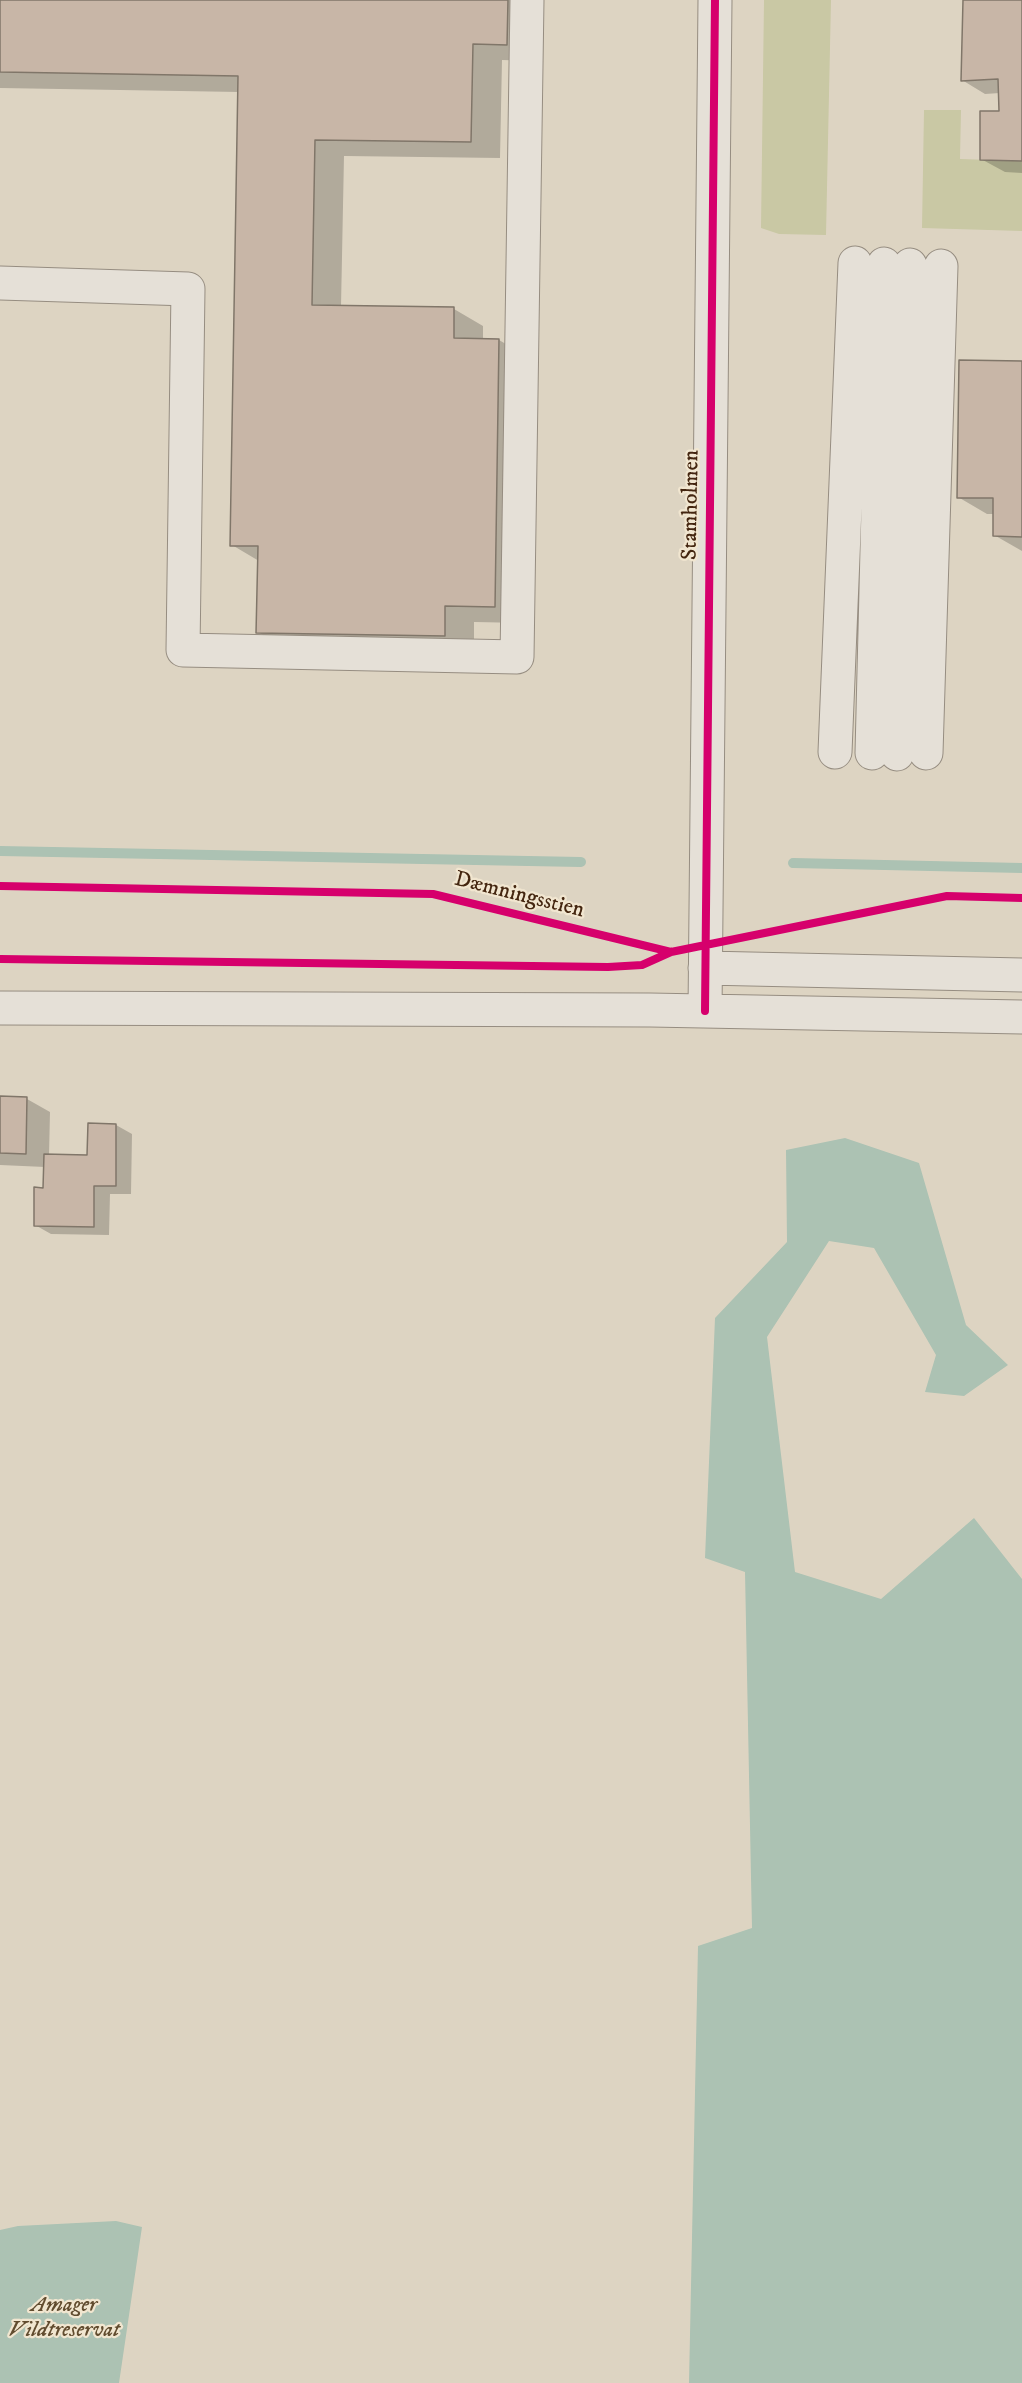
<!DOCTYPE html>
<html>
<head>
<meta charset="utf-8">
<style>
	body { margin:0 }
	canvas { display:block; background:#ddd4c2 }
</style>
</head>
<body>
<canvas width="1022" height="2383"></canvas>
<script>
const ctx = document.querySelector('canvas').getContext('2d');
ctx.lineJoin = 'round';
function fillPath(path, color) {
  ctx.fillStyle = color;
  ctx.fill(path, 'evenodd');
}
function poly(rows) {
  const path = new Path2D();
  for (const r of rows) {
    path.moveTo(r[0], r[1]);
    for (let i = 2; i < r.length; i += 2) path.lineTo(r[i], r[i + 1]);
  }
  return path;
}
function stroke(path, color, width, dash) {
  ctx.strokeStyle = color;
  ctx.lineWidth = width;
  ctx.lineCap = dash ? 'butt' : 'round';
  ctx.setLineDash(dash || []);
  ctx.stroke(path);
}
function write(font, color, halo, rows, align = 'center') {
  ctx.font = font + ' "IM FELL DW Pica",serif';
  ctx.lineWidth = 4.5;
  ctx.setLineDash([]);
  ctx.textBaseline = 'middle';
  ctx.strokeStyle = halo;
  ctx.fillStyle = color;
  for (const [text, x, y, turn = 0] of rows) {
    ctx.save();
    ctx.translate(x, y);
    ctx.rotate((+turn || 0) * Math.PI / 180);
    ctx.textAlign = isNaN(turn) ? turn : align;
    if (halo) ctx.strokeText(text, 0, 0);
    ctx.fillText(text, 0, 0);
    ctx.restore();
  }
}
fillPath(poly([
	[764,0,831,0,826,235,779,234,761,228],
	[924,110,961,110,960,159,1022,161,1022,231,922,228]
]), '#c9c8a4');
fillPath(poly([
	[845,1138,919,1163,966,1325,1008,1365,964,1396,925,1392,936,1355,874,1248,829,1241,767,1337,795,1572,881,1599,974,1518,1022,1579,1022,2383,689,2383,698,1946,752,1928,745,1572,705,1558,715,1318,787,1242,786,1150],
	[116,2221,142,2227,119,2383,0,2383,0,2230,18,2226]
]), '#acc2b3');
fillPath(poly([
	[0,0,537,0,536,61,502,60,500,158,344,156,341,307,454,309,483,326,483,340,499,340,528,357,524,623,474,622,474,652,287,649,258,632,259,561,232,545,239,92,0,88],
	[964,0,1022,0,1022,173,1005,172,981,159,1001,112,1000,93,985,94,962,80],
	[1022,363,1022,551,994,535,995,514,987,514,958,497],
	[0,1098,27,1099,50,1112,49,1156,88,1156,89,1124,116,1125,132,1134,131,1194,110,1194,109,1235,51,1234,35,1225,44,1189,45,1167,0,1165]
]), '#0003');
stroke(poly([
	[0,851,581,862],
	[793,863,1022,868]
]), '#acc2b3', 10);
const building = poly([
	[0,0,508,0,507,45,473,44,471,142,315,140,312,305,454,307,454,338,499,339,495,607,445,606,445,636,256,633,258,546,230,546,238,76,0,72,0,0],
	[963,0,1022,0,1022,161,980,160,980,111,999,111,998,79,961,81,963,0],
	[959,360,1022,361,1022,537,993,536,993,498,957,498,959,360],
	[0,1096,27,1097,26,1154,0,1153,0,1096],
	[88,1123,116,1124,116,1186,94,1186,94,1227,34,1226,34,1187,43,1188,44,1154,87,1155,88,1123]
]);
fillPath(building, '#c8b6a7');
stroke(building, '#807669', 1.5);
const minor = poly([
	[0,283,188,289,183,650,517,657,527,0],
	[835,752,855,263],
	[872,753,884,264],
	[926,753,941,266],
	[897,754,910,265],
	[705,968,1022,975],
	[0,1008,650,1010,1022,1017],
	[705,1011,715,0]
]);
stroke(minor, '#968d81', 35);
stroke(minor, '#e5e0d7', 33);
stroke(poly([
	[0,886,433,894,671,952,947,896,1022,898],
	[0,959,608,967,642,965,671,952],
	[705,1011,715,0]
]), '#d6006c', 8);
write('22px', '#442610', '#f1e6d0', [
	["Stamholmen",692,505,-89],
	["Dæmningsstien",519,896,14]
]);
write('italic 22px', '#614c2f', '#f1e6d0', [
	["Amager",64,2306],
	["Vildtreservat",64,2331]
]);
</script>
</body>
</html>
